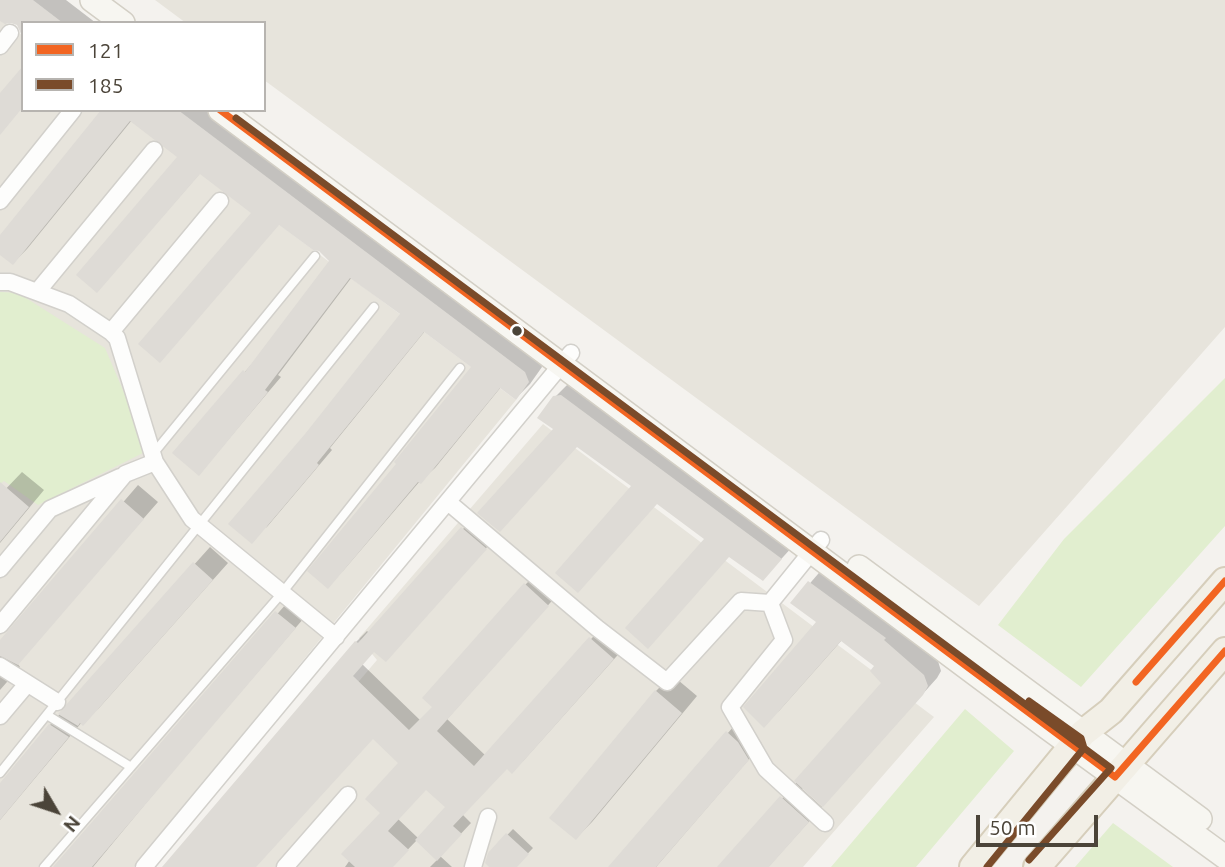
<!DOCTYPE html>
<html>
<head>
<meta charset="utf-8">
<style>
	body { margin:0 }
	#map { position:relative; width:1225px; height:867px; overflow:hidden; background:#f4f2ee; font-family:Ubuntu,sans-serif }
	canvas { display:block }
	.legend { position:absolute; left:21px; top:21px; width:245px; height:91px; box-sizing:border-box; background:#fff; border:2px solid #b7b4b0; margin:0; padding:9px 12px; list-style:none; font-size:21px; color:#4b4439 }
	.legend li { display:flex; align-items:center; gap:14px; height:35px }
	.legend b { width:35px; border:2px solid #b7b4b0 }
	.north { position:absolute; left:21px; top:776px; width:70px; height:70px; -webkit-text-stroke:5px #fff; paint-order:stroke; rotate:129deg; font-size:19px; font-weight:700; line-height:28px; text-align:center; color:#4b4439 }
	.north::after { content:''; display:block; margin:auto; width:24px; height:32px; background:#4b4439; clip-path:polygon(50% 0,100% 100%,50% 72%,0 100%) }
	.scale { position:absolute; left:976px; top:815px; width:122px; height:32px; box-sizing:border-box; border:4px solid #4b4439; border-top:0; padding-left:9px; font-size:21px; line-height:24px; white-space:nowrap; color:#4b4439; -webkit-text-stroke:5px #fff; paint-order:stroke }
</style>
</head>
<body>
<div id="map">
<canvas width="1225" height="867"></canvas>
<ul class="legend">
<li><b style="height:9px;background:#f26522"></b>121</li>
<li><b style="height:9px;background:#7a4b2a"></b>185</li>
</ul>
<div class="north">N</div>
<div class="scale">50 m</div>
</div>
<script>
const ctx = document.querySelector('canvas').getContext('2d');
ctx.lineJoin = 'round';
function fillPath(path, color) {
  ctx.fillStyle = color;
  ctx.fill(path, 'evenodd');
}
function poly(rows) {
  const path = new Path2D();
  for (const r of rows) {
    path.moveTo(r[0], r[1]);
    for (let i = 2; i < r.length; i += 2) path.lineTo(r[i], r[i + 1]);
  }
  return path;
}
function stroke(path, color, width, dash) {
  ctx.strokeStyle = color;
  ctx.lineWidth = width;
  ctx.lineCap = dash ? 'butt' : 'round';
  ctx.setLineDash(dash || []);
  ctx.stroke(path);
}
fillPath(poly([
	[155,0,1225,0,1225,327,979,606,264,80,264,23,186,23],
	[0,19,23,36,23,110,124,110,516,400,134,867,0,867],
	[543,424,934,717,803,867,200,867,377,660,359,638]
]), '#e7e4dc');
fillPath(poly([
	[0,292,18,293,105,348,125,395,143,453,38,505,4,481,0,484],
	[1225,378,1225,526,1081,687,998,625,1064,539],
	[965,709,1014,751,916,867,831,867],
	[1113,823,1173,867,1075,867]
]), '#e1eecf');
fillPath(poly([
	[0,0,66,0,96,23,23,23,23,36,18,24,0,18],
	[103,110,212,110,539,358,542,367,530,384,516,398,501,387,435,468,420,481,342,572,399,464,473,366,425,331,330,448,332,450,266,528,306,435,402,314,352,277,278,375,281,377,199,474,174,453,258,357,331,261,319,249,280,223,253,213,201,172,97,291,180,156,132,120,27,249,13,263,0,253,0,237],
	[569,383,794,545,763,579,555,429,554,398],
	[22,472,44,490,0,543,0,495],
	[138,485,158,502,17,663,20,667,0,690,0,645],
	[473,518,496,537,396,649,374,650,362,664,421,721,435,707,525,585,536,574,558,594,447,719,486,756,601,628,624,648,523,761,507,767,462,814,471,823,440,856,452,867,430,867,438,859,417,840,391,867,345,867,383,813,400,763,373,737,254,867,164,867,356,642,367,631,369,633],
	[427,787,447,807,418,838,398,819],
	[210,547,228,563,99,708,82,722,0,820,0,786,50,725],
	[824,567,897,625,938,661,941,671,937,678,838,789,804,787,802,789,822,807,768,867,720,867,798,781,883,683,877,666,842,640,778,712,819,622,793,603],
	[293,596,310,611,175,768,93,867,57,867],
	[672,675,697,696,592,822,576,838,656,691],
	[741,718,752,728,762,744,656,867,611,867],
	[513,829,533,848,515,867,492,867,490,853]
]), '#0003');
fillPath(poly([
	[0,0,33,0,63,23,23,23,23,38,17,25,11,23,5,24,0,21],
	[23,66,23,107,0,135,0,93],
	[101,110,178,110,525,372,529,382,516,400,500,388,421,484,418,482,328,589,307,571,396,464,394,462,471,367,424,332,317,463,319,465,252,544,228,524,305,434,400,314,350,278,265,390,268,392,199,476,172,453,243,370,245,372,329,261,319,251,313,250,279,225,160,363,138,344,251,213,200,174,97,293,76,275,177,157,130,121,13,265,0,255,0,235],
	[561,395,782,559,763,581,729,557,648,649,625,628,704,539,657,504,578,593,555,573,631,486,577,447,500,532,477,513,553,429,537,418,553,396],
	[0,482,29,507,0,542],
	[121,499,144,519,18,665,0,656,0,640],
	[461,527,487,549,386,662,374,652,353,676,409,730,432,707,422,698,524,583,549,606,437,731,474,766,589,637,614,659,512,774,507,769,453,826,462,834,437,861,415,840,445,807,426,790,388,831,409,850,393,867,355,867,341,854,380,813,365,799,398,763,373,739,256,867,162,867,355,641,358,643],
	[193,562,213,580,83,726,80,723,78,726,58,714],
	[808,581,886,638,884,640,924,675,928,686,923,695,823,807,794,781,881,683,870,671,874,666,841,641,764,728,743,707,816,622,790,603],
	[275,611,296,628,92,867,53,867],
	[655,690,682,713,576,840,549,818],
	[49,724,69,737,0,820,0,783],
	[726,731,738,742,749,760,656,867,608,867],
	[780,796,809,822,769,867,717,867],
	[506,833,529,854,517,867,489,867,485,863,488,853]
]), '#dedbd6');
const lane = poly([
	[153,454,315,256],
	[47,715,131,767],
	[0,773,374,307],
	[44,867,282,593,460,368]
]);
const street = poly([
	[0,46,10,33],
	[0,201,73,110],
	[0,282,10,282,69,304,111,332,117,338,155,462,192,519,336,637],
	[37,292,154,150],
	[111,332,220,201],
	[448,502,597,628,667,682,741,601,770,603],
	[821,540,770,603,784,640,730,707,766,769,825,823],
	[0,569,50,509,120,477],
	[0,625,125,474,155,462],
	[0,666,57,702],
	[0,716,27,684],
	[144,867,571,353],
	[285,867,348,795],
	[473,867,488,817]
]);
const secondary = poly([
	[92,0,123,23],
	[220,110,1048,728,1225,857],
	[859,567,1200,819]
]);
const primary = poly([
	[973,867,1083,733,1111,711,1225,581],
	[1037,867,1225,651]
]);
stroke(lane, '#d2d0cb', 11);
stroke(street, '#d2d0cb', 19);
stroke(secondary, '#d3cfc5', 26);
stroke(primary, '#d6cebb', 30);
stroke(lane, '#fdfdfc', 8);
stroke(street, '#fdfdfc', 16);
stroke(secondary, '#f7f6f1', 23);
stroke(primary, '#f2efe6', 26);
stroke(poly([
	[220,110,1115,777,1225,651],
	[1136,682,1225,581]
]), '#f26522', 7);
stroke(poly([
	[236,118,1111,768,1029,860],
	[987,867,1084,748,1081,738,1029,701]
]), '#7a4b2a', 7);
for (const [x, y, r, color] of [
	[517,331,6,"#4b4439"]
]) {
  const dot = new Path2D();
  dot.arc(x, y, r, 0, 2 * Math.PI);
  ctx.fillStyle = color;
  ctx.fill(dot);
  stroke(dot, '#fff', 2.5);
}
</script>
</body>
</html>
